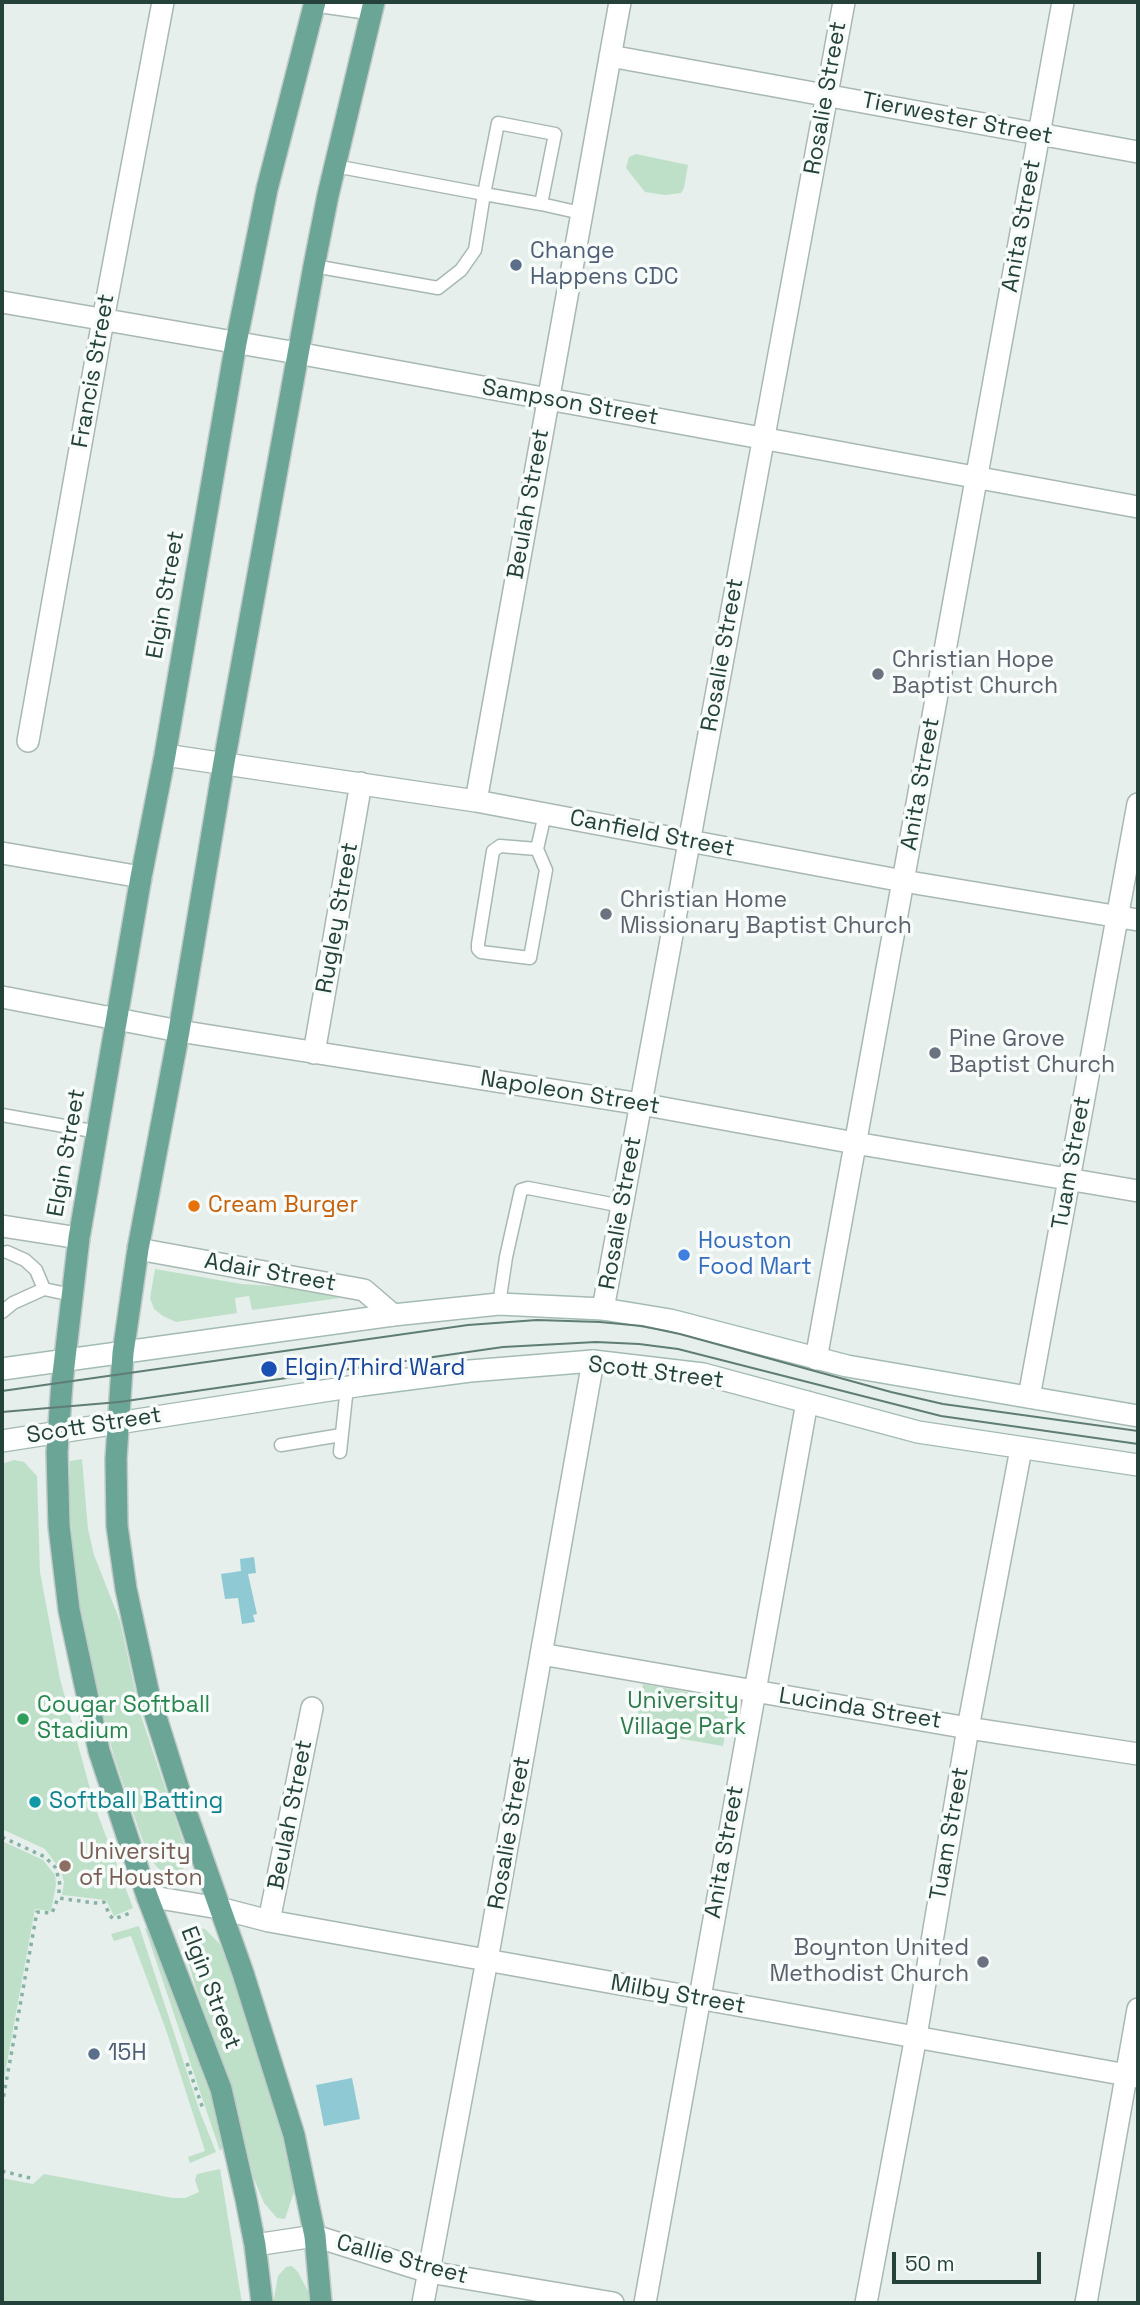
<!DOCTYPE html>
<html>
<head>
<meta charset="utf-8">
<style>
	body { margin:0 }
	#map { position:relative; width:1140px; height:2305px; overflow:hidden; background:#e6efeb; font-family:"Space Grotesk",sans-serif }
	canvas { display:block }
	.frame { position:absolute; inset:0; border:4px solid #24423a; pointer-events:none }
	.scale { position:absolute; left:892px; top:2252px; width:149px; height:32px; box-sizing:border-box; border:4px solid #24423a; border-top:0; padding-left:9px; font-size:21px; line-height:24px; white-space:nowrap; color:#24423a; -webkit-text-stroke:5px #f7fbf9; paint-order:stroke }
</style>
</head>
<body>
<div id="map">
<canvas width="1140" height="2305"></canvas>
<div class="frame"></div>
<div class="scale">50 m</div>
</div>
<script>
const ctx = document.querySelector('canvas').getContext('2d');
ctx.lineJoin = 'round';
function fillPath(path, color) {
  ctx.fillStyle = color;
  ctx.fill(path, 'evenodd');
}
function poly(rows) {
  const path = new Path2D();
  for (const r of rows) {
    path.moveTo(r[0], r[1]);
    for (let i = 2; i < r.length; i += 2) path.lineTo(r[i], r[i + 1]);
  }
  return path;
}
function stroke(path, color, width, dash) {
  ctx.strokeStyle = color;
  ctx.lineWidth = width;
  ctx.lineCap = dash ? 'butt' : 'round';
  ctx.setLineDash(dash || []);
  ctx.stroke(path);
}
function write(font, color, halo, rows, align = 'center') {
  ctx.font = font + ' "Space Grotesk",sans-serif';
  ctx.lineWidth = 7;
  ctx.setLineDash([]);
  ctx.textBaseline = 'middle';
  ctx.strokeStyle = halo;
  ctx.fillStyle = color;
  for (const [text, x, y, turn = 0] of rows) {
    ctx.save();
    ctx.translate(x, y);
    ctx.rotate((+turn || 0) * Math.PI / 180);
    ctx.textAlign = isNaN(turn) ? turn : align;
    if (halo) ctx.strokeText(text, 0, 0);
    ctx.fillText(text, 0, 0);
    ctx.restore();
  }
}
fillPath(poly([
	[636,154,688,165,684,188,681,193,665,195,645,192,626,168,629,157],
	[155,1269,242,1284,292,1287,340,1298,252,1310,249,1296,235,1298,237,1313,176,1322,163,1316,154,1309,150,1298],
	[82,1459,88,1529,94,1555,120,1621,140,1713,183,1841,185,1858,182,1878,175,1881,166,1877,150,1859,140,1833,114,1757,84,1637,75,1574,69,1497,70,1461],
	[14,1460,24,1462,37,1476,40,1572,60,1679,95,1807,133,1908,114,1916,106,1900,62,1895,64,1882,61,1871,45,1849,2,1829,2,1464],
	[643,1684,731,1700,723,1746,635,1731],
	[2,1841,43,1860,55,1875,56,1885,51,1911,35,1909,2,2090],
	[139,1926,200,2112,216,2152,190,2163,188,2157,205,2151,166,2030,131,1936,114,1941,111,1934],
	[188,1926,205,1929,220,1944,270,2075,295,2189,285,2219,277,2218,264,2203,254,2179,234,2097,196,1989,186,1953],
	[145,1928,152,1932,210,2094,223,2147,220,2151],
	[220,2169,242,2303,2,2303,2,2178,33,2184,44,2174,173,2198,185,2198,199,2192,195,2180,197,2174],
	[292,2266,298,2272,310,2295,311,2303,273,2303,278,2276,286,2267]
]), '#bfe0c8');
fillPath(poly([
	[254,1557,256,1573,248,1574,257,1614,253,1615,255,1622,242,1624,238,1598,225,1599,221,1574,241,1571,240,1559],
	[352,2078,360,2119,324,2126,316,2085]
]), '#8ec9d4');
const service = poly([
	[541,204,581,213],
	[314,266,438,288,461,270,475,250,484,194,541,204,555,134,498,123,484,194,335,166],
	[537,849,500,846,493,851,478,944,478,949,481,952,530,958,546,870,537,849,545,814],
	[2,1115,98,1132],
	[7,1252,25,1260,36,1270,44,1289],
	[499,1304,506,1257,521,1190,528,1188,622,1206],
	[2,1312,13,1303,44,1289,72,1295],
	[281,1445,341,1435],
	[340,1452,347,1387]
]);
const minor = poly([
	[323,2,372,9],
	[610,56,1138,152],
	[2,302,297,353,1138,507],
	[28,741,103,320,163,2],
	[165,755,476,801,903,881,1138,920],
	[476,801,620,2],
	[2,853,141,877],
	[2,997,179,1031,641,1104,855,1143,1138,1191],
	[314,1053,361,783],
	[2,1226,79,1238],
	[138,1249,364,1290,393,1315],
	[603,1309,844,2],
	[816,1359,1063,2],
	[1029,1397,1138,804],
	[541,1654,968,1728,1138,1754],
	[147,1896,219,1908,269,1921,1138,2077],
	[269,1921,312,1708],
	[255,2245,315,2236,429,2272,613,2303],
	[423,2303,487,1960,593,1361],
	[645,2303,807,1402],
	[866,2303,916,2036,968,1728,1021,1449],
	[1086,2303,1138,2009]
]);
const secondary = poly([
	[2,1369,393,1315,499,1304,603,1309,670,1320,847,1366,1138,1416],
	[2,1441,362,1385,470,1371,593,1361,703,1374,918,1432,1138,1465]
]);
const primary = poly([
	[262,2303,255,2245,246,2199,221,2089,147,1896,99,1751,69,1610,59,1526,57,1452,62,1383,79,1238,141,877,165,755,236,343,267,189,315,2],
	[321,2303,315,2236,294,2135,243,1973,185,1809,149,1695,126,1589,117,1526,116,1459,123,1353,138,1249,179,1031,224,762,314,266,328,195,374,2]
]);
stroke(service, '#a8b8b2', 15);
stroke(minor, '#a8b8b2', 24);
stroke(secondary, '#a4bbb3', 24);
stroke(primary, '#c2cac8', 24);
stroke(poly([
	[2,1837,45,1857,56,1868,60,1885,58,1898],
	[187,2063,203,2109],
	[2,2105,37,1912,52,1913,58,1898,95,1903,104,1902,110,1916,114,1919,133,1912],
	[2,2171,34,2179]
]), '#86b3a5', 3.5, [3.5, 5]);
stroke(service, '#fff', 12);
stroke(minor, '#fff', 21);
stroke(secondary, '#fff', 21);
stroke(primary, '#6aa596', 21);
stroke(poly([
	[2,1391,468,1325,537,1320,600,1322,642,1326,680,1334,891,1392,943,1404,1138,1431],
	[2,1412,119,1402,503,1347,596,1342,639,1344,678,1349,941,1416,1138,1444]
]), '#5f7d75', 2);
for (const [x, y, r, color] of [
	[516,265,7,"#5c6f8a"],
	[878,674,7,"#6b7280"],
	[606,914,7,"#6b7280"],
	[935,1053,7,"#6b7280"],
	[194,1206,7,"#e8710a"],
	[684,1255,7,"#3f7fe0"],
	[269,1369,9,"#1a4fb4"],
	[23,1719,7,"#2e9e5b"],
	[35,1802,7,"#0f9aa8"],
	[65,1866,7,"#8d6e63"],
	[983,1962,7,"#6b7280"],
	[94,2054,7,"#5c6f8a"]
]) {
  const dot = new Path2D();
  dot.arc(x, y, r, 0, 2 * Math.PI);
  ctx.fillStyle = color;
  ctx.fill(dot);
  stroke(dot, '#f7fbf9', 2.5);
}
write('23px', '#24423a', '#f7fbf9', [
	["Rosalie Street",826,98,-80],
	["Tierwester Street",957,119,11],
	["Anita Street",1022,226,-80],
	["Francis Street",94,371,-80],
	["Sampson Street",570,403,10],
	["Beulah Street",529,504,-80],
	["Elgin Street",166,595,-80],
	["Rosalie Street",723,655,-80],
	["Anita Street",921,784,-80],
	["Canfield Street",652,834,11],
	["Rugley Street",338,918,-80],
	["Napoleon Street",570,1093,9],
	["Elgin Street",67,1153,-80],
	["Tuam Street",1072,1163,-80],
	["Rosalie Street",621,1213,-80],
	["Adair Street",270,1273,10],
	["Scott Street",656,1373,7],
	["Scott Street",94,1426,-9],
	["Lucinda Street",860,1709,9],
	["Beulah Street",291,1815,-79],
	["Rosalie Street",510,1833,-80],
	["Tuam Street",950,1834,-80],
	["Anita Street",725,1852,-80],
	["Elgin Street",210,1988,69],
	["Milby Street",678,1995,10],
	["Callie Street",402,2260,15]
]);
write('23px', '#4e5e75', '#f7fbf9', [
	["Change",530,252],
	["Happens CDC",530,278],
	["15H",108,2054]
], 'left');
write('23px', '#5b616d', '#f7fbf9', [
	["Christian Hope",892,661],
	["Baptist Church",892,687],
	["Christian Home",620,901],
	["Missionary Baptist Church",620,927],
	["Pine Grove",949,1040],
	["Baptist Church",949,1066],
	["Boynton United",969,1949,"right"],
	["Methodist Church",969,1975,"right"]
], 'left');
write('23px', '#c56008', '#f7fbf9', [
	["Cream Burger",208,1206]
], 'left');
write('23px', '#366cbe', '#f7fbf9', [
	["Houston",698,1242],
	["Food Mart",698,1268]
], 'left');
write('23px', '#164399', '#f7fbf9', [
	["Elgin/Third Ward",285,1369]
], 'left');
write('23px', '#2d7a4b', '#f7fbf9', [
	["University",683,1702],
	["Village Park",683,1728]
]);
write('23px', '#27864d', '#f7fbf9', [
	["Cougar Softball",37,1706],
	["Stadium",37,1732]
], 'left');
write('23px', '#0d838f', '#f7fbf9', [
	["Softball Batting",49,1802]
], 'left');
write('23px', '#785e54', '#f7fbf9', [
	["University",79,1853],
	["of Houston",79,1879]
], 'left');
</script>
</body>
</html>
